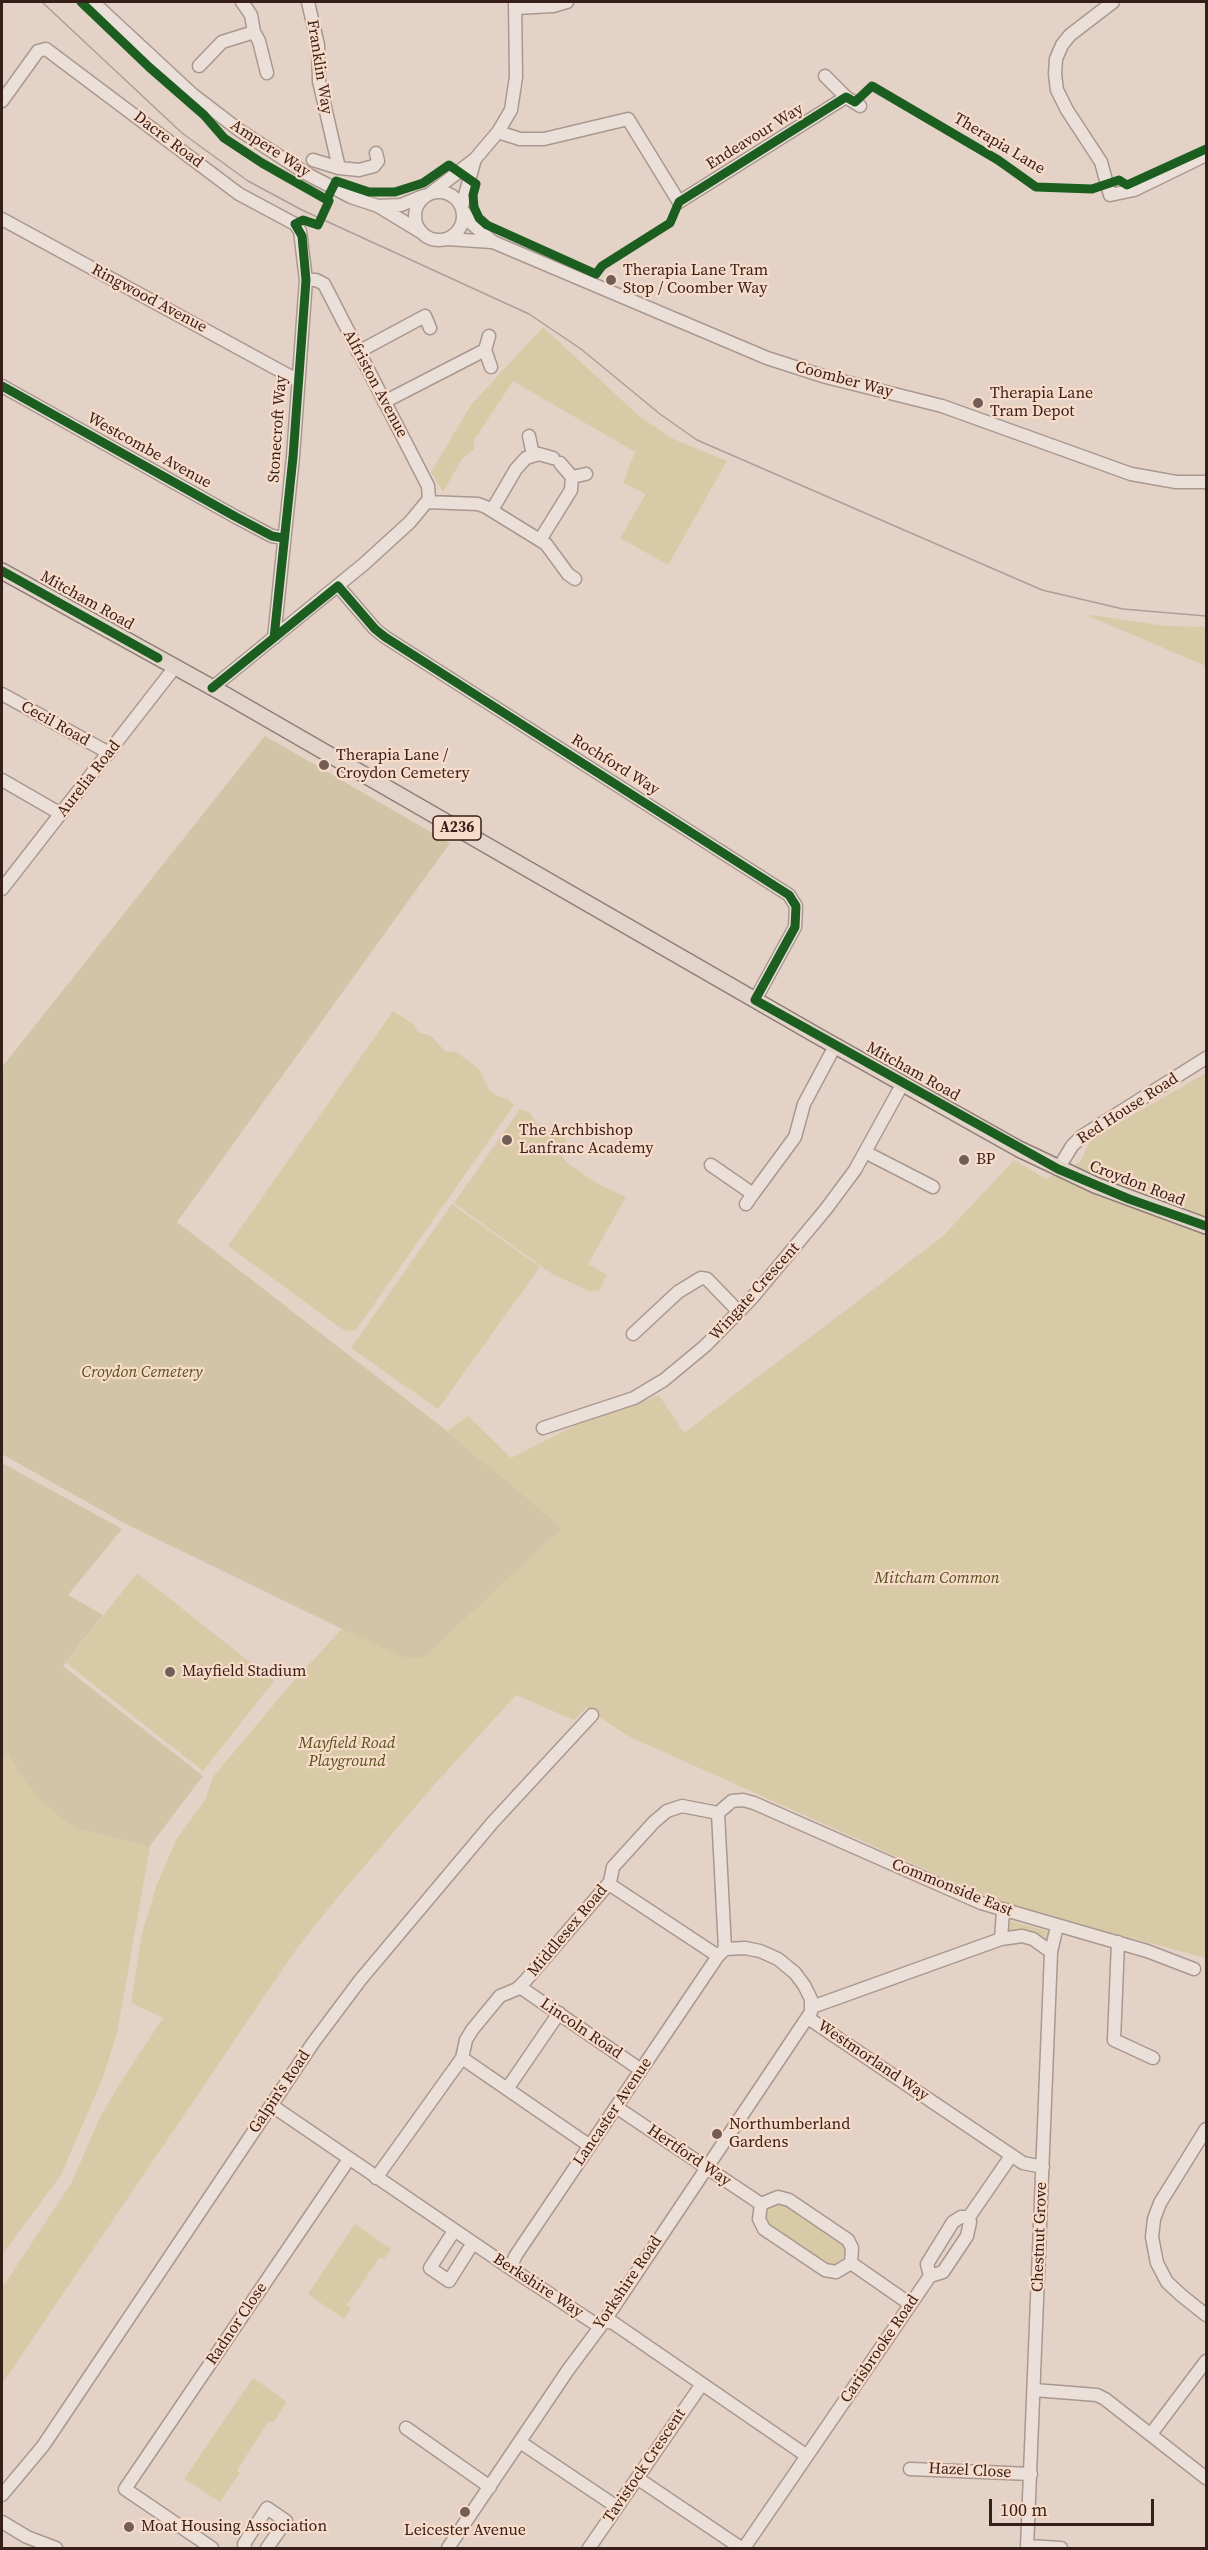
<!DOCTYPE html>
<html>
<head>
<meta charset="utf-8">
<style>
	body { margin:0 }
	#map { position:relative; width:1208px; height:2550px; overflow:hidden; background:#e4d2c6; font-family:"Source Serif 4",serif }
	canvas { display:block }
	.frame { position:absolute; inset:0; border:3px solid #361e19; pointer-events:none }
	.scale { position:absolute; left:989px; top:2499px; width:165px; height:27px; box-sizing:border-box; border:3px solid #361e19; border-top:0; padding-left:8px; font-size:18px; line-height:21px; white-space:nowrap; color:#361e19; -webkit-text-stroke:4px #f8dcc9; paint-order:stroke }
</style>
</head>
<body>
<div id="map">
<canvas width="1208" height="2550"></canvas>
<div class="frame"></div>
<div class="scale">100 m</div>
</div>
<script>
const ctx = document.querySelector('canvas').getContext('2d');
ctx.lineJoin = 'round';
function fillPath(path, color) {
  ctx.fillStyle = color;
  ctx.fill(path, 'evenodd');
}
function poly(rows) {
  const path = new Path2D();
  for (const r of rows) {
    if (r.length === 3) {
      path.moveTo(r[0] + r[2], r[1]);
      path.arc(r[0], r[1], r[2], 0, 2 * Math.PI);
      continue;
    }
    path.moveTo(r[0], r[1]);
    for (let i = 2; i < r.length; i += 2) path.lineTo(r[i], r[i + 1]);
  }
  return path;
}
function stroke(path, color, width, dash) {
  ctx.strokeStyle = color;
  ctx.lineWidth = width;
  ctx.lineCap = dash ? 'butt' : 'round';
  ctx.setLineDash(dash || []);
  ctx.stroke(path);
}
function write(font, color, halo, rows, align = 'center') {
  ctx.font = font + ' "Source Serif 4",serif';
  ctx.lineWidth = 4.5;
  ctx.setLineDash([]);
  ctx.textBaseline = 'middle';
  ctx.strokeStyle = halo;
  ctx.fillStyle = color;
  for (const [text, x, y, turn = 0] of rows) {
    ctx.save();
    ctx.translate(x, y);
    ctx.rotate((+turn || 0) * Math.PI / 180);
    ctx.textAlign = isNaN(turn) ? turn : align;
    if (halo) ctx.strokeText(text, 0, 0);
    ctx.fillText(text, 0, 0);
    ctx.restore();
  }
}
fillPath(poly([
	[543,327,639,416,671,438,727,461,668,565,620,538,646,494,623,483,635,452,513,381,474,440,474,449,462,459,443,492,431,472,471,405],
	[1084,614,1166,626,1206,627,1206,666],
	[393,1011,413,1024,418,1032,431,1036,445,1051,456,1052,478,1068,490,1091,497,1096,508,1099,514,1105,356,1330,345,1331,228,1246],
	[1206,1073,1206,1958,1040,1914,989,1898,628,1736,586,1708,574,1720,516,1695,434,1785,337,1898,297,1948,2,2384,2,2288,72,2182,99,2119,120,2083,163,2018,131,2003,142,1933,157,1884,176,1840,205,1800,213,1777,290,1685,342,1629,345,1630,486,1463,447,1431,468,1416,511,1458,582,1422,659,1395,684,1433,942,1237,1014,1160,1046,1179,1080,1162,1091,1139],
	[520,1109,529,1112,537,1124,567,1139,559,1151,566,1162,598,1184,626,1197,588,1264,607,1275,599,1290,589,1291,552,1274,454,1203],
	[452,1204,540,1267,438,1409,351,1348],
	[137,1573,274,1681,203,1771,66,1663],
	[8,1750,20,1775,81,1829,150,1847,117,2033,102,2080,61,2175,2,2255,2,1759],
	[1010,1921,1047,1931,1050,1932,1049,1941,1009,1931,1007,1929,1007,1923],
	[782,2201,844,2242,849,2251,845,2262,833,2268,765,2223,764,2213,769,2206],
	[355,2224,391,2249,384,2259,380,2257,347,2305,351,2308,344,2319,308,2294],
	[253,2378,287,2402,273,2423,269,2421,237,2470,240,2473,220,2502,184,2479]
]), '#d9caa7');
fillPath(poly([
	[265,736,450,843,177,1222,447,1431,562,1528,424,1657,405,1658,342,1629,124,1523,2,1454,2,1067],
	[2,1463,122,1529,68,1595,103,1615,63,1666,203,1776,149,1847,81,1829,65,1821,40,1800,20,1775,8,1751,2,1759]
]), '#d2c4a7');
const minor = poly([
	[93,2,192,94,239,130,307,174,351,197,378,206,421,232],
	[242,2,251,15,254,32],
	[308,2,318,45,319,81,339,168],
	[1113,2,1070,35,1062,45,1056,59,1055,74,1057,90,1067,110,1101,162,1110,195,1134,190,1206,155],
	[515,8,553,6,567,2],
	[254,32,259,41,267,73],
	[199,66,222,42,254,32],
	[825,76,846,97,860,106],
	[2,101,38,51,46,49,239,194,295,224,300,231,306,280,293,457,274,638],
	[498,132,520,139,544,139,628,119,679,202,846,97],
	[313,160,339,168,359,170,374,166,378,161,376,153],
	[439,216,24],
	[431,193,475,159,498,132,511,110,516,77,515,2],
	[378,206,401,205,423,196],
	[462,206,475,159],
	[464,212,471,223,493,242,767,358,826,377,942,406,1131,474,1176,482,1206,482],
	[2,219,297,380],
	[448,239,492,242],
	[489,336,485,350,491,367],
	[358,352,425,316,430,328],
	[2,386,236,517,272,536,283,538],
	[384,402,485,350],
	[529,436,533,455],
	[572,477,586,474],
	[428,502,478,504,486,507,546,544,568,574,575,579],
	[492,510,516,469,526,458,539,454,553,458],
	[540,540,571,490,572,477,560,463],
	[338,586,375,629,385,637,789,895,796,906,795,927,755,1000],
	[212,688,364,564,410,522,429,499,428,486,324,284,316,280,306,280],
	[2,694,109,753],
	[2,780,61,814],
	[2,889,175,667],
	[865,1152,933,1187],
	[711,1165,753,1194,795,1137,804,1104,835,1046],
	[1058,1169,1072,1146,1082,1136,1206,1058],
	[746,1204,753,1194],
	[633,1334,678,1292,701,1278,707,1279,739,1312],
	[543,1428,634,1398,664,1380,705,1346,752,1298,826,1209,855,1170,903,1083],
	[718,1813,732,1801,743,1800,754,1803,981,1903,1147,1951,1194,1969],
	[718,1813,725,1949],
	[1001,1939,1022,1936,1033,1939,1051,1952],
	[1118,1942,1114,2040,1153,2058],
	[520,1987,641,2070],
	[812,2007,1001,1939,1003,1911],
	[808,2018,1023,2163,1043,2167],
	[462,2058,590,2146],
	[507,2089,559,2013],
	[271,2105,510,2268,594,2323,612,2322,807,2456],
	[616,2107,761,2204,759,2219,764,2229,825,2270,836,2272,851,2263],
	[1206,2129,1160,2203,1154,2219,1152,2237,1157,2263,1167,2282,1181,2295,1206,2315],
	[376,2178,462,2058,466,2040,472,2030,500,1996,517,1989,526,1980,610,1882,613,1867,654,1822,667,1811,682,1806,718,1813],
	[761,2204,778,2197,789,2200,848,2240,852,2248,851,2263,910,2304],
	[454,2231,430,2268,449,2281,473,2243],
	[510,2268,516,2255,718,1956],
	[930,2276,927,2264,953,2222,961,2217,969,2217],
	[1034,2390,1097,2395,1105,2399,1206,2478],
	[406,2428,490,2487],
	[1151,2434,1206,2361],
	[520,2442,617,2507],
	[910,2469,1031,2474],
	[637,2478,741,2548],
	[2,2495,43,2446,313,2043,361,1979,493,1822,592,1715],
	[2,2522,27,2537,56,2548],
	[1027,2546,1061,2548],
	[212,2548,125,2489,349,2159],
	[245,2548,244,2544,267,2508,286,2521,267,2548],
	[448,2548,568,2370,603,2323,811,2012,811,1999,804,1985,795,1973,778,1959,760,1951,745,1948,725,1949,718,1956,609,1884],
	[589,2548,702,2384],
	[744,2548,930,2276,943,2272,967,2236,970,2222,969,2217,1011,2156],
	[1027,2548,1051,1952,1057,1926]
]);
const major = poly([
	[2,571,224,694,816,1035,1019,1149,1095,1185,1206,1226]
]);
stroke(minor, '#a89890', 15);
stroke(major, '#8e7e77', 18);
stroke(minor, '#ebe0d9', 12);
stroke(major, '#e3d4c9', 15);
stroke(poly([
	[42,2,182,133,248,181,302,210,529,314,581,349,660,414,697,440,1042,590,1123,609,1206,616]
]), '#aa9f99', 1.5);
stroke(poly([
	[81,2,149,67,204,115,224,138,262,163,329,201,318,225,303,220,295,224,302,236,306,280,293,457,274,638],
	[327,199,336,181,369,192,395,192,423,183,449,165,476,184,473,195,474,207,479,218,487,225,596,274,602,266,670,223,679,202,846,97,855,102,872,86,998,160,1036,187,1092,189,1119,180,1127,185,1206,149],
	[2,386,236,517,272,536,283,538],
	[2,571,158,658],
	[212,688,338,586,375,629,385,637,789,895,796,906,795,927,755,1000,1058,1169,1129,1199,1206,1226]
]), '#1b5e20', 9);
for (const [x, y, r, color] of [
	[611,280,6,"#735d56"],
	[978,403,6,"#735d56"],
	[324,765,6,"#735d56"],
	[507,1140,6,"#735d56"],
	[964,1160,6,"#735d56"],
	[170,1672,6,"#735d56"],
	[717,2134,6,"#735d56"],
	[465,2512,6,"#735d56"],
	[129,2527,6,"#735d56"]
]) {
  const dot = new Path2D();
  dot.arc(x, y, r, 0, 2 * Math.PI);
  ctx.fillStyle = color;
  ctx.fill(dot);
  stroke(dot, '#f8dcc9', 2);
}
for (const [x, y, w] of [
	[457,828,48]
]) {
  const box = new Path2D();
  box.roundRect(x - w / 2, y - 12, w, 24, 4.5);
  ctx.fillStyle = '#f8dcc9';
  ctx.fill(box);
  stroke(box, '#361e19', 1.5);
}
write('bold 15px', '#361e19', null, [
	["A236",457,828]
]);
write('16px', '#361e19', '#f8dcc9', [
	["Franklin Way",319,67,81],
	["Endeavour Way",755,137,-32],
	["Dacre Road",168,140,37],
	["Therapia Lane",999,144,31],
	["Ampere Way",270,149,33],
	["Ringwood Avenue",149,299,28],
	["Coomber Way",844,380,15],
	["Alfriston Avenue",375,384,62],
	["Stonecroft Way",278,429,-86],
	["Westcombe Avenue",149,451,29],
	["Mitcham Road",87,601,29],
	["Cecil Road",55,724,29],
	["Rochford Way",615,765,32],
	["Aurelia Road",89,779,-52],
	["Mitcham Road",913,1072,29],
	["Red House Road",1128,1109,-33],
	["Croydon Road",1137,1184,21],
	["Wingate Crescent",755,1292,-48],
	["Commonside East",952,1888,22],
	["Middlesex Road",568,1931,-50],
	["Lincoln Road",581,2029,34],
	["Westmorland Way",873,2061,34],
	["Galpin's Road",280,2092,-56],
	["Lancaster Avenue",613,2112,-56],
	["Hertford Way",689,2156,34],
	["Chestnut Grove",1040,2237,-88],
	["Yorkshire Road",628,2283,-56],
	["Berkshire Way",538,2286,33],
	["Radnor Close",237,2324,-56],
	["Carisbrooke Road",880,2349,-56],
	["Tavistock Crescent",645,2466,-56],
	["Hazel Close",970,2471,3]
]);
write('16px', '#361e19', '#f8dcc9', [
	["Therapia Lane Tram",623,271],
	["Stop / Coomber Way",623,289],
	["Therapia Lane",990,394],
	["Tram Depot",990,412],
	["Therapia Lane /",336,756],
	["Croydon Cemetery",336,774],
	["The Archbishop",519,1131],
	["Lanfranc Academy",519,1149],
	["BP",976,1160],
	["Mayfield Stadium",182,1672],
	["Northumberland",729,2125],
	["Gardens",729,2143],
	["Moat Housing Association",141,2527],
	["Leicester Avenue",465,2531,"center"]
], 'left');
write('italic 16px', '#55511e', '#f8dcc9', [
	["Croydon Cemetery",142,1373],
	["Mitcham Common",937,1579],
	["Mayfield Road",347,1744],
	["Playground",347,1762]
]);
</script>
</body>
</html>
